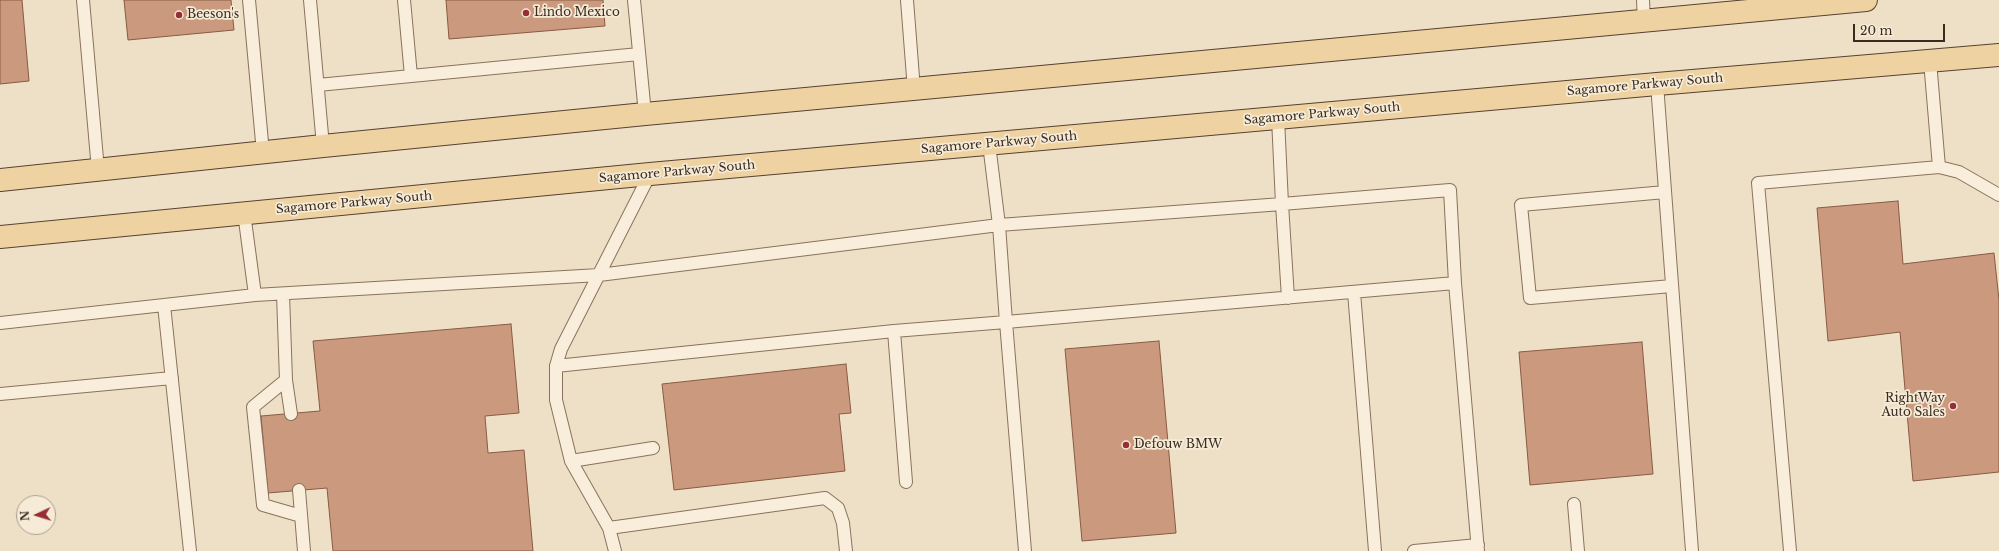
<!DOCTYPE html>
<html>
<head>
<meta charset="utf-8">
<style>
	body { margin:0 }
	#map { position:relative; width:1999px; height:551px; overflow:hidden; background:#eee0c7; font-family:"Libre Baskerville",serif }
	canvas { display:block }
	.north { position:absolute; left:16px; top:495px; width:40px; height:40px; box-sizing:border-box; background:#f5ebd7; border:1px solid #aa9e8e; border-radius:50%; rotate:266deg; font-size:11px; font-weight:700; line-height:16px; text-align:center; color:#3a2b20 }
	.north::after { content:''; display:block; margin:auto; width:14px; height:18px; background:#972e35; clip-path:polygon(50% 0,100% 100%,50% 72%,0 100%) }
	.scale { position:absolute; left:1853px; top:24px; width:92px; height:18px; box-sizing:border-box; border:2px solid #3a2b20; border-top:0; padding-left:5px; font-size:12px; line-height:14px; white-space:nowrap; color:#3a2b20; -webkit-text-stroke:3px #f5ebd7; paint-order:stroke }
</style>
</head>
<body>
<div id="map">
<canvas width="1999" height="551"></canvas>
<div class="north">N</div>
<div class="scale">20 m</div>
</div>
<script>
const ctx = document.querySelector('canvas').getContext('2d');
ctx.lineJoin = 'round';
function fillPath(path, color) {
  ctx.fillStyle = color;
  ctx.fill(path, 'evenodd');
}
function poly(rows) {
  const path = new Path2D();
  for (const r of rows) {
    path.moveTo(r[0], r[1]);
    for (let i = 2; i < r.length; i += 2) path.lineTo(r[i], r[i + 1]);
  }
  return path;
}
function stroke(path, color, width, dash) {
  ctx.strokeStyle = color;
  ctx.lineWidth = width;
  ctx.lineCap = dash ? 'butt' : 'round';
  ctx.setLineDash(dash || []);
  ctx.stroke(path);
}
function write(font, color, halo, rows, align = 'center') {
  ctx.font = font + ' "Libre Baskerville",serif';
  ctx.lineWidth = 3.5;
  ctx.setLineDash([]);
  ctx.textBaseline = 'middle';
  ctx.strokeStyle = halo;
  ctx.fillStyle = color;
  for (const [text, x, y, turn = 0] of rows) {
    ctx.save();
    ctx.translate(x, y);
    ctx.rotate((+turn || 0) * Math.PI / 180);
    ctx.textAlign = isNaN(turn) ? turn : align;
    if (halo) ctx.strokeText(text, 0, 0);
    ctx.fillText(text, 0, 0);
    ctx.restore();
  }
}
const building = poly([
	[0,0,22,0,29,81,0,84,0,0],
	[124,0,231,0,234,30,128,40,124,0],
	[446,0,603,0,605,26,449,39,446,0],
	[1898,201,1903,264,1994,253,1999,300,1999,472,1913,481,1900,332,1828,341,1817,208,1898,201],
	[511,324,519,413,485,416,488,453,524,450,533,551,333,551,327,488,268,493,261,416,320,411,313,341,511,324],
	[1159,341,1176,533,1082,541,1065,349,1159,341],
	[1642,342,1653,474,1530,485,1519,352,1642,342],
	[846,364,851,413,839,414,845,471,674,490,662,384,846,364]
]);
fillPath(building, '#cb9a7e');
stroke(building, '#885a43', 1);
const lane = poly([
	[83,0,98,170],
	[249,0,263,153],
	[310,0,323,146],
	[404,0,411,76],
	[634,0,645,114],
	[907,0,914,90],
	[1643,0,1644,21],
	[1657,84,1692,551],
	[318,85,639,54],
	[1939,167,1959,172,1999,195],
	[1665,192,1521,205,1530,298,1672,286],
	[244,213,255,295,599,275,999,225,1282,204,1288,298],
	[1455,283,1478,551],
	[1354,292,1375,551],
	[283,294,286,380,291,414],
	[164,305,190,551],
	[0,323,255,295],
	[894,331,906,482],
	[556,366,894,331,1006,322,999,225,989,144],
	[286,380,253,407,263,505,301,516],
	[0,394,172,378],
	[571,461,653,448],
	[299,490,304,551],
	[1574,504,1578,551],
	[609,528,825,498,838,508,843,523,846,551],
	[615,551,609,528,571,461,556,400,556,366,561,349,650,174],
	[1025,551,1006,322,1455,283,1450,190,1282,204,1278,118],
	[1414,551,1478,545],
	[1790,551,1758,183,1939,167,1930,61]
]);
const primary = poly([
	[0,180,323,146,645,114,1866,0],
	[0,237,650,174,1657,84,1999,55]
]);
stroke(lane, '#89725d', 14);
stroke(primary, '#574131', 24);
stroke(lane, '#f8eedb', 12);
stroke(primary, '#efd2a1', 22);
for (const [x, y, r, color] of [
	[526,13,4,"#972e35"],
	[179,15,4,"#972e35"],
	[1953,406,4,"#972e35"],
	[1126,445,4,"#972e35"]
]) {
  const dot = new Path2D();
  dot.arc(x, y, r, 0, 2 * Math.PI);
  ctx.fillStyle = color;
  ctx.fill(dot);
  stroke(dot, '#f5ebd7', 1.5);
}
write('12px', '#3a2b20', '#f5ebd7', [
	["Lindo Mexico",534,13],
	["Beeson's",187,15],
	["RightWay",1945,399,"right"],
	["Auto Sales",1945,413,"right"],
	["Defouw BMW",1134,445]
], 'left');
write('12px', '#3a2b20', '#f5ebd7', [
	["Sagamore Parkway South",1645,85,-5],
	["Sagamore Parkway South",1322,114,-5],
	["Sagamore Parkway South",999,143,-5],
	["Sagamore Parkway South",677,172,-5],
	["Sagamore Parkway South",354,203,-5]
]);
</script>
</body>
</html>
